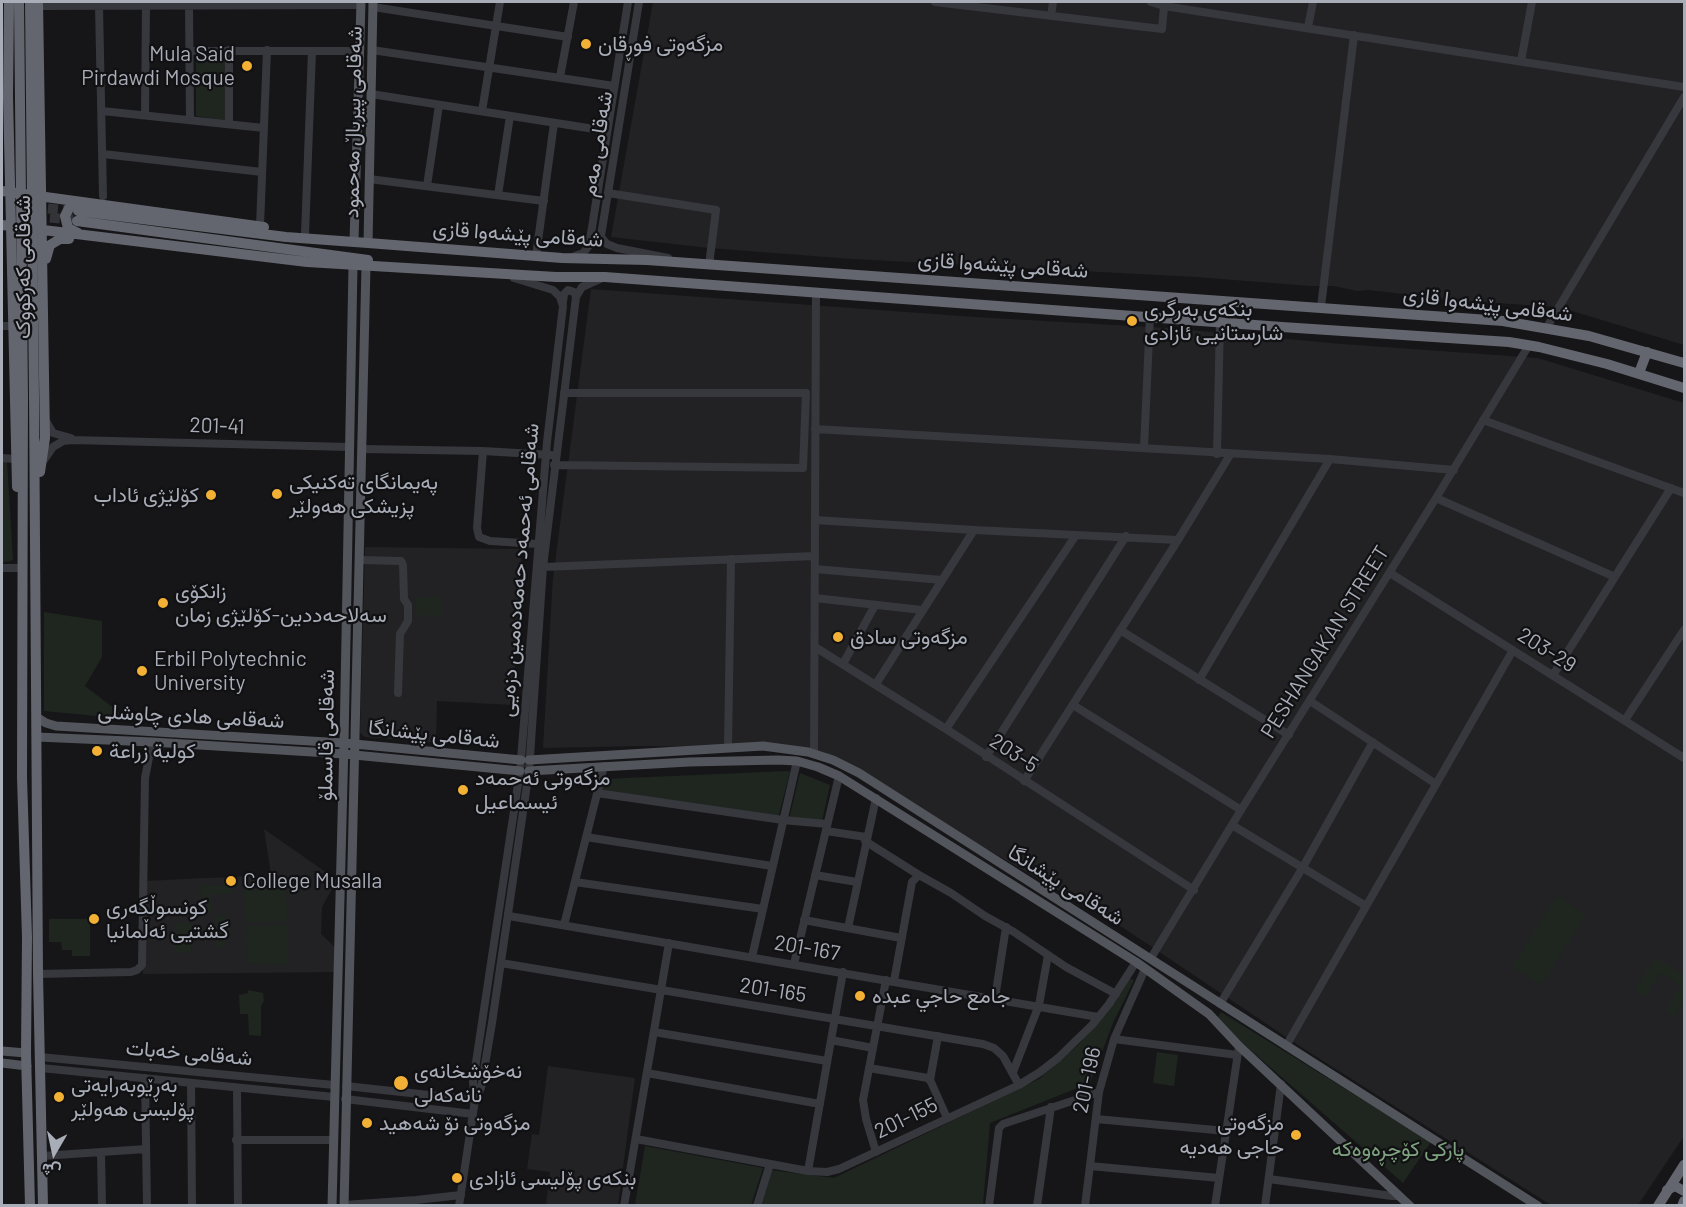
<!DOCTYPE html>
<html>
<head>
<meta charset="utf-8">
<style>
	body { margin:0 }
	#map { position:relative; width:1686px; height:1207px; overflow:hidden; background:#161618; font-family:Barlow,Vazirmatn,sans-serif }
	canvas { display:block }
	.frame { position:absolute; inset:0; border:3px solid #a8adb8; pointer-events:none }
	.north { position:absolute; left:24px; top:1123px; width:60px; height:60px; -webkit-text-stroke:4px #111113; paint-order:stroke; rotate:189deg; font-size:16px; font-weight:700; line-height:24px; text-align:center; color:#a8adb8 }
	.north::after { content:''; display:block; margin:auto; width:21px; height:27px; background:#a8adb8; clip-path:polygon(50% 0,100% 100%,50% 72%,0 100%) }
</style>
</head>
<body>
<div id="map">
<canvas width="1686" height="1207"></canvas>
<div class="frame"></div>
<div class="north">ش</div>
</div>
<script>
const ctx = document.querySelector('canvas').getContext('2d');
ctx.lineJoin = 'round';
function fillPath(path, color) {
  ctx.fillStyle = color;
  ctx.fill(path, 'evenodd');
}
function poly(rows) {
  const path = new Path2D();
  for (const r of rows) {
    path.moveTo(r[0], r[1]);
    for (let i = 2; i < r.length; i += 2) path.lineTo(r[i], r[i + 1]);
  }
  return path;
}
function stroke(path, color, width, dash) {
  ctx.strokeStyle = color;
  ctx.lineWidth = width;
  ctx.lineCap = dash ? 'butt' : 'round';
  ctx.setLineDash(dash || []);
  ctx.stroke(path);
}
function write(font, color, halo, rows, align = 'center') {
  ctx.font = font + ' Barlow,Vazirmatn,sans-serif';
  ctx.lineWidth = 4.5;
  ctx.setLineDash([]);
  ctx.textBaseline = 'middle';
  ctx.strokeStyle = halo;
  ctx.fillStyle = color;
  for (const [text, x, y, turn = 0] of rows) {
    ctx.save();
    ctx.translate(x, y);
    ctx.rotate((+turn || 0) * Math.PI / 180);
    ctx.textAlign = isNaN(turn) ? turn : align;
    if (halo) ctx.strokeText(text, 0, 0);
    ctx.fillText(text, 0, 0);
    ctx.restore();
  }
}
fillPath(poly([
	[653,2,1684,2,1684,345,1559,307,1464,301,1368,290,1357,291,1334,286,1310,286,1196,277,852,259,709,248,611,237],
	[591,289,975,317,1168,328,1342,344,1538,358,1684,403,1684,1136,1638,1205,1551,1205,1301,1047,1125,929,831,759,784,748,640,746,543,748,553,578],
	[365,547,520,549,522,571,512,705,437,701,436,743,365,737,360,733],
	[264,829,337,880,322,907,321,934,338,950,338,972,143,974,144,881,271,875],
	[548,1066,635,1078,618,1205,546,1205,550,1172,527,1169,532,1134,539,1135]
]), '#222225');
fillPath(poly([
	[226,57,225,120,196,116,196,58],
	[2,461,7,461,13,560,5,562,2,562],
	[416,597,442,597,442,616,415,615],
	[44,612,102,621,102,657,85,686,128,719,44,711],
	[787,771,790,772,778,818,602,790,605,779],
	[800,773,830,785,822,821,789,819],
	[232,884,233,894,211,894,211,912,201,912,200,886],
	[285,887,288,921,245,922,244,889],
	[1557,896,1586,915,1541,985,1512,967],
	[225,914,226,947,217,948,216,915],
	[49,919,90,919,90,956,72,956,72,950,62,950,61,942,49,942],
	[175,923,191,923,191,953,175,952],
	[288,925,288,965,247,963,246,926],
	[1655,959,1660,960,1684,975,1684,1002,1674,1017,1665,1011,1681,986,1661,973,1645,997,1634,990],
	[1128,978,1134,980,1113,1023,1090,1083,990,1123,983,1205,759,1206,770,1170,834,1178,1039,1079,1078,1045,1116,1001],
	[248,990,263,993,264,1001,261,1006,261,1036,249,1035,248,1014,240,1014,239,995,248,993],
	[1221,1012,1431,1142,1403,1183,1216,1020],
	[1157,1052,1178,1055,1174,1086,1153,1083],
	[645,1146,763,1168,751,1205,635,1205]
]), '#1e261f');
stroke(poly([
	[33,207,74,211],
	[35,216,73,220]
]), '#333438', 10, [10, 5]);
stroke(poly([
	[935,2,1162,29,1164,6],
	[1151,2,1164,6,1684,87],
	[189,5,190,120],
	[38,6,361,5],
	[99,6,103,196],
	[373,7,568,37],
	[1051,16,1053,2],
	[1308,27,1313,2],
	[372,50,614,86],
	[190,51,360,51],
	[1521,61,1532,2],
	[560,77,574,2],
	[371,94,607,131],
	[102,111,264,128],
	[482,111,500,2],
	[145,115,146,5],
	[229,124,229,50],
	[103,154,262,172],
	[369,179,544,201],
	[427,186,439,105],
	[608,193,716,210,709,265],
	[498,195,510,116],
	[260,226,267,50],
	[305,234,312,51],
	[590,237,593,243,600,242,639,2],
	[601,237,607,244,617,248,668,258],
	[536,256,554,123],
	[575,256,583,253,589,246,628,2],
	[563,302,564,294,568,290,574,292,576,297],
	[1321,307,1354,35],
	[2,326,14,326],
	[1547,327,1684,97],
	[1483,420,1684,493],
	[46,421,53,433,71,438],
	[815,429,1330,459,1454,470],
	[1144,448,1150,316],
	[362,449,483,451,551,455],
	[483,451,477,528,479,537,490,541,538,544],
	[1217,454,1220,321],
	[2,458,15,459],
	[44,460,53,447,63,441,72,440,349,447],
	[554,465,803,468,806,393,564,393],
	[1436,498,1615,577],
	[815,520,974,530,1178,540],
	[360,560,401,561,403,565,404,599,408,605,408,621,400,634,398,693],
	[543,567,815,556],
	[2,568,23,568],
	[815,569,942,580],
	[1390,573,1684,758],
	[815,598,922,610],
	[1120,630,1289,735],
	[815,647,946,729,1194,890],
	[843,664,875,605],
	[1553,675,1671,488],
	[1199,680,1330,459],
	[876,684,974,530],
	[1310,701,1436,784],
	[1073,705,1241,810],
	[1625,720,1684,630],
	[946,729,1076,535],
	[728,747,731,559],
	[814,753,816,292],
	[986,757,1126,536],
	[1024,781,1178,540,1230,455],
	[597,793,783,820,827,824],
	[1232,825,1366,906],
	[826,831,866,837],
	[586,837,772,866],
	[865,841,919,875],
	[815,875,857,882],
	[575,882,763,909],
	[509,916,1098,1017],
	[804,920,901,938],
	[564,925,604,766],
	[848,928,876,798],
	[752,957,797,761],
	[1151,958,1241,810,1436,498,1529,345],
	[501,963,983,1044,994,1048,1003,1056,1019,1085],
	[794,964,839,776],
	[38,974,131,972,137,970,142,965,145,778,152,742],
	[894,981,912,882,919,875,951,893,985,916,1014,932,1066,967,1116,994],
	[995,998,1006,927],
	[1220,1004,1303,867,1373,742],
	[654,1032,827,1061],
	[1114,1039,1237,1055],
	[831,1040,873,1048],
	[1286,1046,1513,650],
	[40,1057,334,1085],
	[41,1068,334,1097],
	[869,1068,928,1078,931,1082,947,1118],
	[1013,1072,1039,1005,1048,955],
	[647,1073,820,1104],
	[145,1078,147,1206],
	[930,1080,938,1036],
	[191,1083,192,1206],
	[346,1086,475,1100],
	[237,1088,238,1206],
	[345,1099,473,1114],
	[475,1100,481,1088,492,1023,529,771,543,567,576,297,582,287,600,279],
	[1096,1119,1226,1131],
	[636,1139,808,1171,827,1172,839,1169,1019,1085,1040,1072,1058,1058,1092,1025,1109,1004,1136,962],
	[236,1140,333,1140],
	[101,1152,102,1206],
	[876,1152,866,1119,863,1100,886,980],
	[42,1156,146,1149],
	[1090,1166,1219,1178],
	[808,1171,843,972],
	[1269,1179,1392,1196,1398,1196],
	[344,1205,416,1200,461,1195],
	[459,1206,475,1100,473,1082,520,771,547,442,563,306,560,297,553,290,514,278],
	[624,1206,669,943],
	[757,1206,770,1164],
	[989,1206,999,1128,1003,1124,1099,1092],
	[1037,1206,1051,1107],
	[1085,1206,1099,1092,1114,1039,1145,969],
	[1215,1206,1239,1046],
	[1265,1206,1281,1084]
]), '#37383d', 8);
stroke(poly([
	[354,242,361,2],
	[368,243,373,2],
	[38,718,46,723,56,726,344,743,521,760],
	[37,737,152,742,344,754,520,771],
	[529,760,763,746,808,752,833,760,859,773,1538,1206],
	[529,771,689,762,778,760,797,761,818,767,839,776,1136,962,1209,1014,1239,1046,1410,1206],
	[2,1051,26,1053],
	[2,1063,27,1066],
	[332,1206,344,743,353,266],
	[344,1206,366,266]
]), '#53555c', 9);
stroke(poly([
	[9,2,8,96,17,487],
	[38,2,45,438,40,472],
	[2,191,264,227],
	[78,211,286,237,368,243,562,258,647,260,1503,321,1589,336,1684,363],
	[77,221,368,260],
	[2,225,307,262,556,277,605,277,1282,327,1509,342,1539,347,1607,364,1684,388],
	[78,233,68,228,65,216,70,206,82,203],
	[46,259,50,245,60,239,69,239],
	[1639,373,1647,352],
	[23,396,22,777,27,937,26,1053,30,1206],
	[34,396,38,974,43,1206],
	[1667,1190,1675,1186,1684,1191],
	[1658,1206,1684,1165],
	[1682,1206,1684,1201]
]), '#63666e', 10);
stroke(poly([
	[19,2,23,396],
	[30,2,34,396]
]), '#63666e', 10);
for (const [x, y, r, color] of [
	[586,44,6,"#f2b134"],
	[247,66,6,"#f2b134"],
	[1132,321,6,"#f2b134"],
	[277,494,6,"#f2b134"],
	[211,495,6,"#f2b134"],
	[163,603,6,"#f2b134"],
	[838,637,6,"#f2b134"],
	[142,671,6,"#f2b134"],
	[97,751,6,"#f2b134"],
	[463,790,6,"#f2b134"],
	[231,881,6,"#f2b134"],
	[94,919,6,"#f2b134"],
	[860,996,6,"#f2b134"],
	[401,1083,8,"#f2b134"],
	[59,1097,6,"#f2b134"],
	[367,1123,6,"#f2b134"],
	[1296,1135,6,"#f2b134"],
	[457,1178,6,"#f2b134"]
]) {
  const dot = new Path2D();
  dot.arc(x, y, r, 0, 2 * Math.PI);
  ctx.fillStyle = color;
  ctx.fill(dot);
  stroke(dot, '#111113', 2);
}
write('21px', '#a8adb8', '#111113', [
	["مزگەوتی فوڕقان",598,44],
	["Mula Said",235,54,"right"],
	["Pirdawdi Mosque",235,78,"right"],
	["بنکەی بەرگری",1144,309],
	["شارستانیی ئازادی",1144,333],
	["پەیمانگای تەکنیکی",289,482],
	["پزیشکی هەولێر",289,506],
	["کۆلێژی ئاداب",199,495,"right"],
	["زانکۆی",175,591],
	["سەلاحەددین-کۆلێژی زمان",175,615],
	["مزگەوتی سادق",850,637],
	["Erbil Polytechnic",154,659],
	["University",154,683],
	["كولية زراعة",109,751],
	["مزگەوتی ئەحمەد",475,778],
	["ئیسماعیل",475,802],
	["College Musalla",243,881],
	["کونسوڵگەری",106,907],
	["گشتیی ئەڵمانیا",106,931],
	["جامع حاجي عبده",872,996],
	["نەخۆشخانەی",414,1071],
	["نانەکەلی",414,1095],
	["بەڕێوبەرایەتی",71,1085],
	["پۆلیسی هەولێر",71,1109],
	["مزگەوتی نۆ شەهید",379,1123],
	["مزگەوتی",1284,1123,"right"],
	["حاجی هەدیە",1284,1147,"right"],
	["بنکەی پۆلیسی ئازادی",469,1178]
], 'left');
write('21px', '#a8adb8', '#111113', [
	["شەقامی پیرباڵ مەحمود",353,122,-89],
	["شەقامی مەم",597,144,-81],
	["شەقامی پێشەوا قازی",518,234,4],
	["شەقامی پێشەوا قازی",1003,265,4],
	["شەقامی کەرکووک",23,267,-90],
	["شەقامی پێشەوا قازی",1488,304,7],
	["201-41",217,426,2],
	["شەقامی ئەحمەد حەمەدەمین دزەیی",519,570,-85],
	["PESHANGAKAN STREET",1325,642,-58],
	["203-29",1547,650,32],
	["شەقامی هادی چاوشلی",191,716,3],
	["شەقامی پێشانگا",434,734,6],
	["شەقامی قاسملۆ",326,735,-89],
	["203-5",1014,753,33],
	["شەقامی پێشانگا",1066,885,32],
	["201-167",807,948,10],
	["201-165",773,990,9],
	["شەقامی خەبات",189,1053,5],
	["201-196",1087,1080,-78],
	["201-155",906,1118,-26]
]);
write('21px', '#7fa381', '#111113', [
	["پارکی کۆچڕەوەکە",1398,1149]
]);
</script>
</body>
</html>
